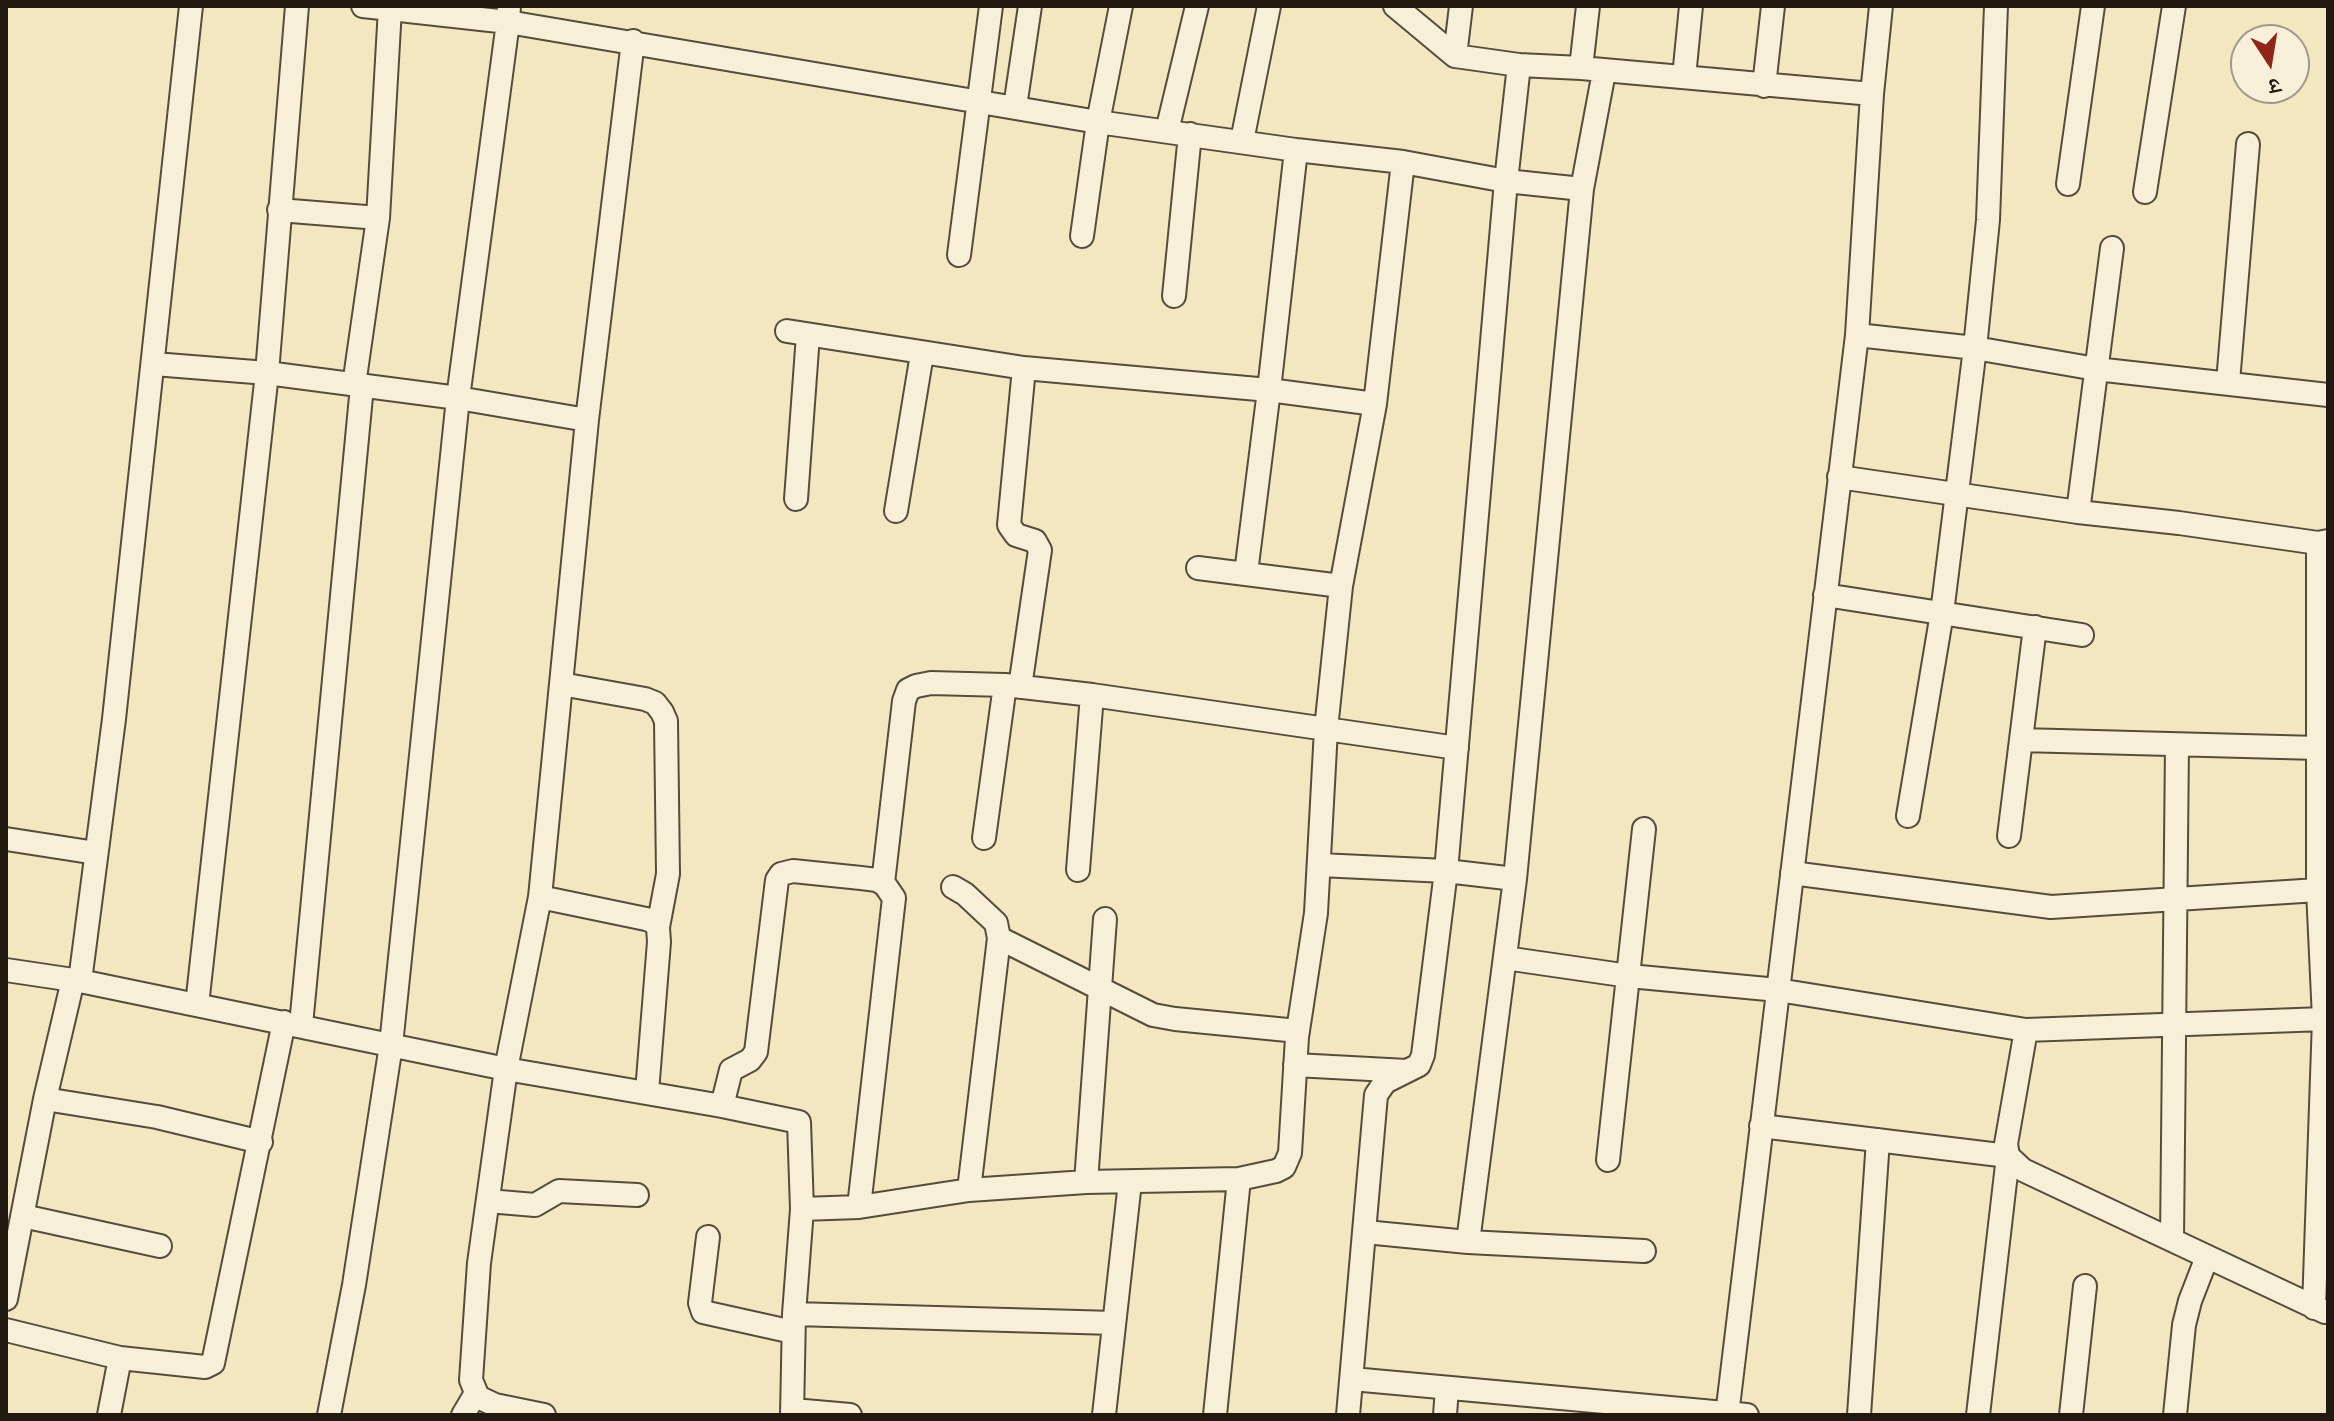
<!DOCTYPE html>
<html>
<head>
<meta charset="utf-8">
<style>
	body { margin:0 }
	#map { position:relative; width:2334px; height:1421px; overflow:hidden; background:#f3e7c2; font-family:"IM FELL French Canon","Noto Serif Devanagari",serif }
	canvas { display:block }
	.frame { position:absolute; inset:0; border:8px solid #21180f; pointer-events:none }
	.north { position:absolute; left:2230px; top:24px; width:80px; height:80px; box-sizing:border-box; background:#f7efd7; border:2px solid #a19987; border-radius:50%; rotate:168deg; font-size:22px; font-weight:700; line-height:32px; text-align:center; color:#21180f }
	.north::after { content:''; display:block; margin:auto; width:28px; height:36px; background:#8f2418; clip-path:polygon(50% 0,100% 100%,50% 72%,0 100%) }
</style>
</head>
<body>
<div id="map">
<canvas width="2334" height="1421"></canvas>
<div class="frame"></div>
<div class="north">उ</div>
</div>
<script>
const ctx = document.querySelector('canvas').getContext('2d');
ctx.lineJoin = 'round';
function poly(rows) {
  const path = new Path2D();
  for (const r of rows) {
    path.moveTo(r[0], r[1]);
    for (let i = 2; i < r.length; i += 2) path.lineTo(r[i], r[i + 1]);
  }
  return path;
}
function stroke(path, color, width, dash) {
  ctx.strokeStyle = color;
  ctx.lineWidth = width;
  ctx.lineCap = dash ? 'butt' : 'round';
  ctx.setLineDash(dash || []);
  ctx.stroke(path);
}
const street = poly([
	[509,6,508,22,1098,122,1296,150,1403,162,1506,181,1582,189,1515,879,1468,1242],
	[1395,6,1455,56,1519,65,1581,68,1872,94,1857,335,1727,1415],
	[1455,56,1461,6],
	[1581,68,1588,6],
	[1684,77,1691,6],
	[1764,86,1773,6],
	[1872,94,1881,6],
	[1015,107,1030,6],
	[1167,131,1197,6],
	[1242,141,1269,6],
	[2068,184,2093,6],
	[1582,189,1604,72],
	[2145,192,2174,6],
	[279,210,378,218],
	[1082,236,1098,122,1121,6],
	[959,255,991,6],
	[1174,296,1190,134],
	[787,331,1024,368,1269,390,1375,404],
	[1857,335,1975,348,2096,369,2328,395],
	[154,364,267,373,458,398,587,420],
	[2228,382,2248,144],
	[354,385,378,218,390,8],
	[1839,477,2078,512,2179,523,2318,543,2328,541],
	[796,499,808,335],
	[896,511,922,354],
	[2078,512,2112,248],
	[1198,568,1341,586],
	[1246,573,1269,390,1296,150],
	[1825,595,2082,635],
	[561,684,645,699,655,703,662,712,666,721,668,874,658,927],
	[1020,687,1040,550,1035,541,1016,535,1009,525,1024,368],
	[2021,740,2318,748],
	[1908,816,1942,613,1975,348,1988,220,1996,6],
	[2009,836,2035,627],
	[984,838,1005,685],
	[6,839,96,853],
	[1320,865,1446,871,1515,879],
	[1078,870,1092,695],
	[1792,873,2051,907,2318,890],
	[883,883,904,701,908,690,916,686,931,683,1005,685,1092,695,1457,748],
	[953,887,965,894,996,923,999,938,969,1190],
	[540,897,646,919,652,921,658,927,659,942,647,1092],
	[999,938,1153,1015,1175,1019,1298,1031],
	[1505,958,1629,976,1778,990,2026,1030,2324,1019],
	[6,970,80,981,506,1069,722,1106,799,1122,802,1209,794,1314,792,1415],
	[80,981,114,719,191,6],
	[197,1005,267,373,297,6],
	[301,1025,362,386],
	[2026,1030,2006,1144,2008,1156,2023,1170,2325,1312],
	[1295,1065,1407,1071],
	[45,1099,157,1117,261,1142],
	[722,1106,731,1070,750,1060,756,1052,777,880,781,874,793,871,861,878,877,880,885,885,894,898,859,1207],
	[1761,1126,2008,1156,1978,1415],
	[1608,1160,1644,829],
	[1086,1182,1105,919],
	[488,1201,535,1205,559,1191,637,1195],
	[802,1209,859,1207,969,1190,1086,1182,1239,1179,1276,1171,1284,1167,1290,1153,1297,1037,1316,913,1326,729,1341,586,1375,404,1403,162],
	[23,1216,160,1246],
	[1365,1232,1468,1242,1644,1251],
	[708,1237,700,1303,703,1312,793,1332],
	[2172,1240,2177,745],
	[6,1299,45,1099,73,980],
	[2314,1308,2324,1019,2318,890,2318,543],
	[794,1314,1114,1323],
	[6,1330,120,1358,205,1367,213,1363,284,1022],
	[1352,1379,1747,1415],
	[793,1410,850,1415],
	[109,1415,120,1358],
	[329,1415,354,1285,391,1045,458,398,508,22,363,6],
	[463,1415,476,1393],
	[544,1415,495,1405,478,1397,471,1380,479,1263,506,1069,540,897,587,420,633,41],
	[1104,1415,1130,1182],
	[1215,1415,1239,1179],
	[1348,1415,1376,1095,1385,1082,1419,1065,1423,1055,1446,871,1506,181,1519,65],
	[1445,1415,1447,1388],
	[1859,1415,1878,1140],
	[2071,1415,2085,1286],
	[2175,1415,2184,1325,2190,1301,2207,1257]
]);
stroke(street, '#564c3c', 26);
stroke(street, '#f7efd7', 22);
</script>
</body>
</html>
